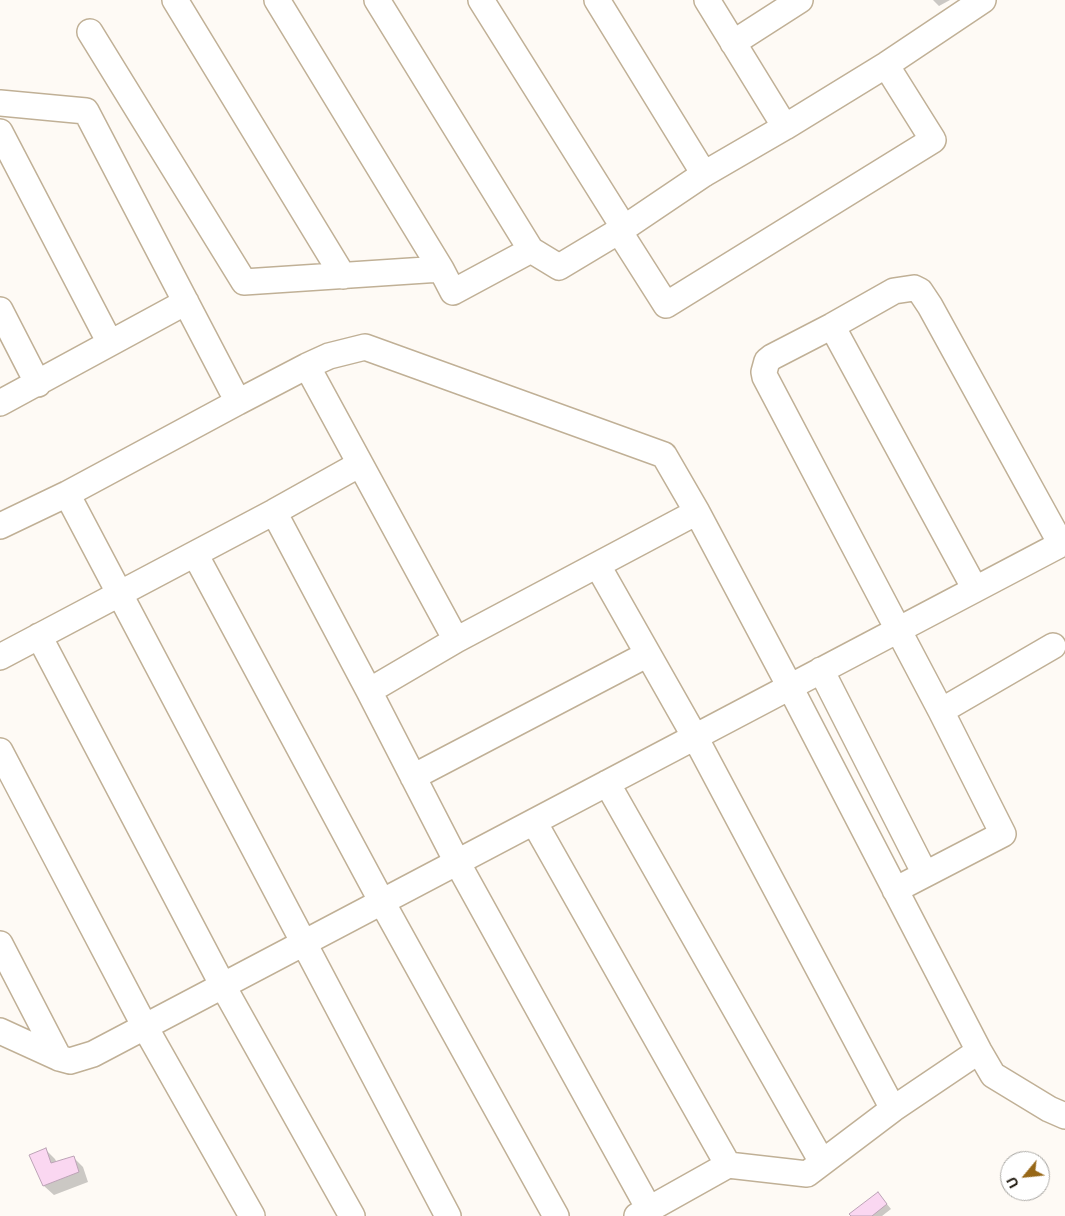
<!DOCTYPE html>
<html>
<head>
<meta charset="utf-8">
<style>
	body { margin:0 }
	#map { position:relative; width:1065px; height:1216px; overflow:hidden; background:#fefaf5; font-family:Helvetica,sans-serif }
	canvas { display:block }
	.north { position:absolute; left:1000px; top:1151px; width:50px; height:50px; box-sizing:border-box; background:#fff; border:1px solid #a5a39f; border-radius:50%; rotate:242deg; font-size:14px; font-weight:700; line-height:20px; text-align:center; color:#1e180e }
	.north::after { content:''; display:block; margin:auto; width:18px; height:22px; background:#976717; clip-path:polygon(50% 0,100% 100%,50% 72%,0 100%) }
</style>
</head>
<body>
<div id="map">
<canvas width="1065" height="1216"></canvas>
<div class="north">U</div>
</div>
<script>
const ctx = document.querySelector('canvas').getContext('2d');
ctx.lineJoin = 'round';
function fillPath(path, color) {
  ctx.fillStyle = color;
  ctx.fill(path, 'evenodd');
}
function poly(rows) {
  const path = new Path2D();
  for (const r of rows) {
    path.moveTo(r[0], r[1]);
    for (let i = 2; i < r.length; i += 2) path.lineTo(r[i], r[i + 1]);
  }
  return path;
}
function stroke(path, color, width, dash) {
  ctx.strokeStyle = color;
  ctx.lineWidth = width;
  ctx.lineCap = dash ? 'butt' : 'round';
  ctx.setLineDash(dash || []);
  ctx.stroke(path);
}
fillPath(poly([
	[933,0,950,0,939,6],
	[45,1149,55,1159,57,1163,73,1157,83,1167,88,1182,54,1195,44,1186,30,1156],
	[882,1198,891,1209,882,1216,852,1216]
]), '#0003');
const building = poly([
	[46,1148,51,1163,74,1156,79,1172,43,1186,29,1155,46,1148],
	[878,1192,887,1204,872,1216,851,1216,849,1214,878,1192]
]);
fillPath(building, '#fad7f1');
stroke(building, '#bca3b6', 1);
const minor = poly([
	[175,0,343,276],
	[277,0,441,269],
	[377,0,531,250,559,267,624,228,704,174,785,127,886,65,983,0],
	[481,0,624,228],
	[597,0,704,174],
	[707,0,785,127],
	[90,32,244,282,441,269,453,292,531,250],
	[733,43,800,0],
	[0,103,86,111,238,402,307,366],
	[0,132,110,343],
	[619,231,666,305,933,140,886,65],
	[0,310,38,384],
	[832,326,975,589],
	[0,403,186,302],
	[67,494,448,1216],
	[274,512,369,691,457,862,649,1209],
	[0,526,67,494,238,402],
	[195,554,382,902,556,1216],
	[598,566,695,737,893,1109],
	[39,636,223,986,352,1216],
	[456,640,307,366,329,356,365,347,664,455,697,512,790,687,979,1051,993,1075,1049,1109,1065,1116],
	[0,657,274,512,360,464],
	[821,670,925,874],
	[369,691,456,640,697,512],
	[941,711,1053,646],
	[0,751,145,1027,252,1216],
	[413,777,648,654],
	[607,783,822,1162],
	[534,822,728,1165,807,1174,893,1109,979,1051],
	[895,890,1003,834,941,711,765,377,764,372,767,361,772,357,832,326,894,291,914,288,920,291,930,306,1061,544],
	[0,944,59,1058],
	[0,1031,59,1058,70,1061,93,1054,1065,542],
	[637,1216,728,1165]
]);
stroke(minor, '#c0b096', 28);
stroke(minor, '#fff', 25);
</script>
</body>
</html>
